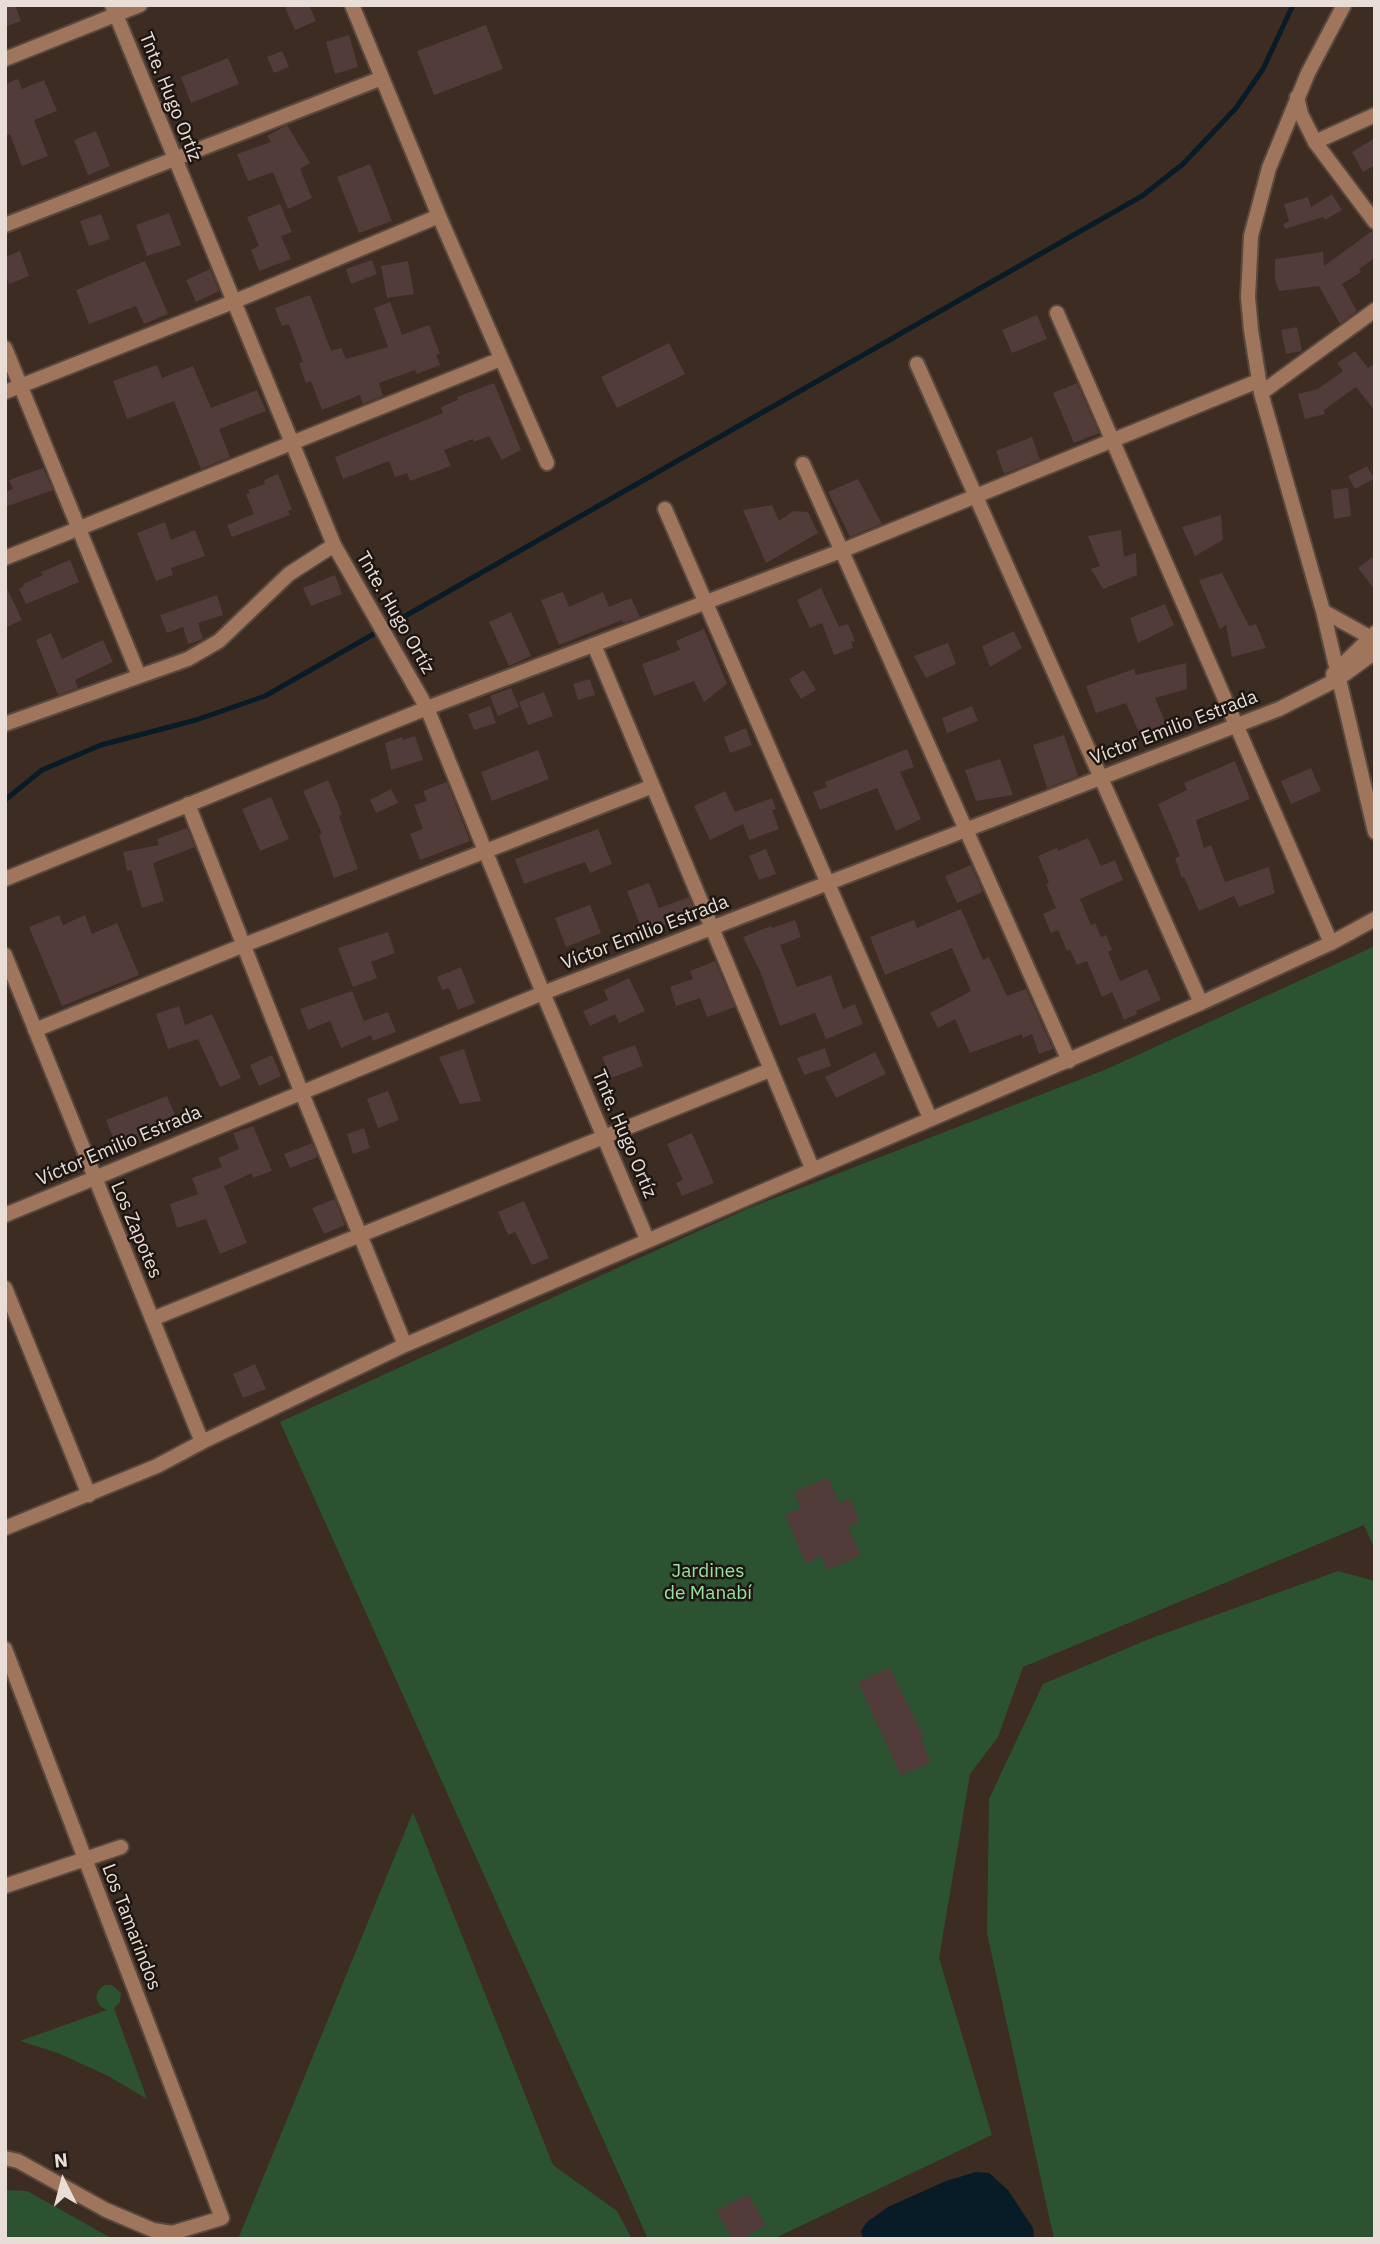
<!DOCTYPE html>
<html>
<head>
<meta charset="utf-8">
<style>
	body { margin:0 }
	#map { position:relative; width:1380px; height:2244px; overflow:hidden; background:#3c2c21; font-family:"IBM Plex Sans",sans-serif }
	canvas { display:block }
	.frame { position:absolute; inset:0; border:7px solid #e8ded7; pointer-events:none }
	.north { position:absolute; left:28px; top:2146px; width:70px; height:70px; -webkit-text-stroke:5px #1e1611; paint-order:stroke; rotate:354deg; font-size:19px; font-weight:700; line-height:28px; text-align:center; color:#e8ded7 }
	.north::after { content:''; display:block; margin:auto; width:24px; height:32px; background:#e8ded7; clip-path:polygon(50% 0,100% 100%,50% 72%,0 100%) }
</style>
</head>
<body>
<div id="map">
<canvas width="1380" height="2244"></canvas>
<div class="frame"></div>
<div class="north">N</div>
</div>
<script>
const ctx = document.querySelector('canvas').getContext('2d');
ctx.lineJoin = 'round';
function fillPath(path, color) {
  ctx.fillStyle = color;
  ctx.fill(path, 'evenodd');
}
function poly(rows) {
  const path = new Path2D();
  for (const r of rows) {
    path.moveTo(r[0], r[1]);
    for (let i = 2; i < r.length; i += 2) path.lineTo(r[i], r[i + 1]);
  }
  return path;
}
function stroke(path, color, width, dash) {
  ctx.strokeStyle = color;
  ctx.lineWidth = width;
  ctx.lineCap = dash ? 'butt' : 'round';
  ctx.setLineDash(dash || []);
  ctx.stroke(path);
}
function write(font, color, halo, rows, align = 'center') {
  ctx.font = font + ' "IBM Plex Sans",sans-serif';
  ctx.lineWidth = 5;
  ctx.setLineDash([]);
  ctx.textBaseline = 'middle';
  ctx.strokeStyle = halo;
  ctx.fillStyle = color;
  for (const [text, x, y, turn = 0] of rows) {
    ctx.save();
    ctx.translate(x, y);
    ctx.rotate((+turn || 0) * Math.PI / 180);
    ctx.textAlign = isNaN(turn) ? turn : align;
    if (halo) ctx.strokeText(text, 0, 0);
    ctx.fillText(text, 0, 0);
    ctx.restore();
  }
}
fillPath(poly([
	[1375,946,1375,1550,1364,1525,1023,1667,998,1737,970,1774,939,1958,992,2135,773,2239,648,2239,280,1422,749,1208,1107,1069],
	[1338,1571,1375,1581,1375,2239,1054,2239,987,1933,989,1799,1043,1684,1149,1639],
	[413,1812,553,2165,617,2211,632,2239,238,2239],
	[104,1985,112,1985,121,1993,120,2002,114,2008,147,2099,108,2076,58,2053,20,2041,107,2010,100,2006,96,1998,98,1991],
	[5,2190,27,2191,113,2239,5,2239]
]), '#2b5332');
fillPath(poly([
	[976,2172,989,2173,1008,2190,1033,2228,1034,2239,863,2239,861,2231,867,2222,888,2207,946,2181]
]), '#071c26');
stroke(poly([
	[5,800,42,770,101,745,196,720,265,696,1142,196,1183,164,1236,108,1263,69,1293,5]
]), '#071c26', 5);
fillPath(poly([
	[5,5,15,5,21,21,5,27],
	[284,5,309,5,316,21,295,30],
	[486,25,503,69,434,95,417,51],
	[349,35,358,67,335,74,326,42],
	[282,51,289,67,274,73,267,57],
	[228,58,239,84,191,103,181,77],
	[18,79,22,89,44,80,57,111,34,120,48,156,22,166,10,134,5,136,5,84],
	[287,125,310,163,300,169,312,198,288,209,273,172,248,181,237,154,271,142,267,136],
	[96,131,110,166,88,175,74,140],
	[1375,138,1375,165,1363,172,1352,152],
	[370,164,392,221,359,233,337,177],
	[1332,194,1342,210,1325,220,1323,217,1285,229,1283,224,1289,221,1284,204,1308,197,1311,207],
	[280,204,292,232,281,236,291,259,259,271,251,250,259,246,247,217],
	[169,213,181,245,147,256,136,225],
	[101,214,110,239,89,246,80,221],
	[1372,231,1375,231,1375,258,1359,269,1361,272,1342,284,1357,311,1340,324,1319,286,1279,291,1275,279,1275,259,1323,252,1324,266],
	[20,251,29,276,9,284,5,273,5,257],
	[372,260,377,274,351,284,346,269],
	[145,261,168,314,144,324,136,306,89,324,76,290],
	[408,261,414,294,387,298,381,266],
	[210,269,219,291,196,302,186,280],
	[310,295,331,351,341,348,346,359,388,347,374,308,390,302,402,335,429,325,440,354,436,355,440,365,417,374,415,370,379,383,383,396,363,404,360,395,322,410,311,381,306,383,299,363,303,362,289,324,282,326,275,308],
	[1037,315,1047,339,1012,353,1002,330],
	[1297,327,1302,351,1286,354,1281,330],
	[669,343,685,374,617,408,601,377],
	[1355,351,1368,368,1375,363,1375,411,1356,387,1324,410,1325,414,1305,419,1298,394,1318,389,1343,371,1337,363],
	[157,365,162,378,193,366,211,408,257,390,266,411,219,429,230,457,201,469,174,401,127,419,113,381],
	[494,383,521,450,502,460,489,436,474,442,473,439,444,450,451,466,410,481,407,473,395,477,389,461,343,479,335,457,443,413,441,407,458,400,457,397],
	[1077,383,1099,433,1074,443,1053,393],
	[1032,437,1040,460,1004,474,996,451],
	[1367,466,1374,479,1355,489,1348,476],
	[43,468,53,490,5,507,5,492,13,489,9,480],
	[278,474,292,509,288,511,290,515,232,537,227,525,254,514,246,494,250,493,248,490,265,484,264,480],
	[858,479,882,524,850,537,828,492],
	[1348,488,1351,516,1334,519,1331,490],
	[772,505,779,521,793,511,808,512,818,533,766,563,743,510],
	[1221,515,1223,540,1195,556,1182,527],
	[165,522,171,540,195,530,205,556,171,568,173,575,156,581,137,533],
	[1121,530,1124,557,1136,553,1137,575,1103,589,1091,569,1100,566,1088,536],
	[1375,555,1375,590,1358,568],
	[70,560,79,582,26,604,19,589,24,586,23,584,43,575,41,572],
	[1222,573,1249,626,1256,624,1266,648,1232,657,1226,625,1220,629,1199,580],
	[335,575,342,594,311,606,303,588],
	[5,584,22,620,5,628],
	[821,588,839,627,848,624,855,641,851,642,853,648,834,655,822,623,810,628,797,600],
	[563,592,569,607,603,592,609,607,631,598,640,617,623,623,622,620,559,645,541,600],
	[217,595,223,615,198,623,203,639,188,644,183,627,167,633,160,615],
	[1165,604,1174,625,1138,643,1130,618],
	[511,612,531,656,509,666,489,622],
	[704,629,727,684,704,702,694,681,654,696,642,664,680,650,676,641],
	[1014,631,1022,648,990,667,982,646],
	[51,633,62,659,103,640,113,662,75,680,78,688,58,695,36,640],
	[948,643,956,664,926,678,914,656],
	[1186,663,1187,689,1155,698,1170,733,1144,744,1126,703,1096,713,1086,686,1134,669,1136,675],
	[804,670,816,690,801,699,789,679],
	[590,679,595,695,578,700,573,684],
	[511,688,519,707,498,716,490,696],
	[544,692,553,716,528,725,519,702],
	[490,706,496,723,474,730,468,714],
	[972,706,978,721,947,733,942,718],
	[746,728,752,745,730,753,724,737],
	[1064,735,1078,776,1047,788,1033,745],
	[415,736,423,760,391,770,385,743,402,737,403,740],
	[907,749,914,767,900,772,921,819,896,831,877,788,820,810,813,792,827,787,825,782],
	[538,750,549,779,492,801,481,772],
	[1000,759,1013,795,976,801,965,770],
	[1235,761,1250,799,1196,820,1204,848,1211,845,1225,882,1269,867,1275,893,1239,907,1234,896,1199,911,1184,877,1182,878,1175,858,1180,856,1158,804,1187,790,1184,783],
	[1311,768,1321,791,1291,804,1281,781],
	[328,780,342,814,339,816,358,869,334,878,319,835,322,834,303,791],
	[447,782,470,841,420,860,410,834,423,829,414,805,427,801,423,791],
	[391,789,398,803,376,813,370,800],
	[725,791,735,812,772,798,776,809,772,810,779,829,749,840,743,824,710,840,694,806],
	[271,797,289,839,260,851,242,809],
	[187,828,195,847,153,863,164,901,142,908,131,870,127,871,123,852,159,845,157,839],
	[598,829,612,864,590,873,585,862,524,884,515,859],
	[1088,838,1101,866,1115,860,1123,880,1080,899,1091,925,1095,923,1101,937,1106,935,1112,950,1108,952,1120,981,1147,969,1161,1000,1136,1011,1137,1014,1124,1020,1112,992,1102,997,1087,961,1077,965,1070,950,1067,951,1058,930,1051,933,1043,914,1056,908,1046,884,1049,883,1038,856,1057,848,1058,851],
	[766,849,776,874,759,880,749,856],
	[971,865,983,892,957,903,945,876],
	[649,883,659,908,689,897,695,912,644,935,627,891],
	[590,905,601,933,566,947,555,918],
	[961,909,983,960,989,957,1007,996,1026,989,1053,1049,1039,1054,1032,1034,1023,1038,1022,1034,970,1053,955,1019,938,1028,930,1013,971,991,952,948,885,975,870,937,914,920,917,928],
	[59,915,63,925,85,915,92,934,117,923,139,975,62,1006,29,927],
	[795,920,801,937,780,945,797,987,831,975,843,1009,855,1004,863,1024,826,1039,815,1013,780,1026,760,971,743,937,771,926,772,928],
	[388,932,395,953,371,962,377,978,353,987,338,948],
	[715,961,735,1007,707,1017,700,998,676,1006,670,987,693,979,690,971],
	[461,967,475,1003,458,1010,449,988,442,990,437,977],
	[629,978,645,1011,619,1023,615,1014,590,1026,583,1011,608,1000,604,990],
	[352,991,364,1021,388,1012,396,1032,373,1041,371,1035,341,1048,330,1021,308,1030,300,1009],
	[179,1006,185,1025,212,1014,241,1078,220,1087,198,1039,168,1049,156,1014],
	[635,1045,643,1066,611,1078,602,1057],
	[825,1048,831,1066,804,1075,797,1058],
	[464,1049,481,1101,460,1104,439,1057],
	[875,1052,886,1074,836,1098,825,1077],
	[272,1055,281,1076,259,1086,250,1065],
	[388,1091,399,1120,378,1128,367,1099],
	[167,1096,180,1127,118,1151,106,1120],
	[253,1126,272,1171,253,1178,252,1173,224,1186,247,1243,220,1254,206,1219,177,1228,170,1204,198,1194,192,1178,222,1167,218,1158,239,1149,233,1133],
	[364,1128,370,1148,353,1154,347,1134],
	[692,1133,714,1183,682,1196,676,1183,683,1180,667,1144],
	[312,1143,318,1157,290,1168,284,1154],
	[335,1199,345,1225,324,1234,312,1208],
	[524,1201,549,1258,532,1265,515,1232,508,1235,498,1212],
	[255,1364,266,1389,243,1398,233,1374],
	[828,1477,839,1503,850,1498,860,1521,848,1527,861,1555,827,1570,821,1556,806,1563,785,1515,801,1508,794,1492],
	[890,1668,924,1738,921,1740,931,1762,901,1776,858,1682],
	[748,2194,766,2225,742,2239,732,2239,716,2211]
]), '#513c3a');
const minor = poly([
	[112,5,334,545,427,708,543,993,647,1239],
	[352,5,439,216,547,463],
	[1344,5,1308,73,1269,168,1251,236,1248,297,1251,330,1261,393,1323,611,1375,832],
	[5,59,140,5],
	[1297,97,1301,114,1315,142,1375,222],
	[1315,142,1375,115],
	[5,225,382,78],
	[1057,313,1331,943],
	[5,348,139,676],
	[917,364,1201,1003],
	[5,392,233,302,439,216],
	[1261,393,1375,310],
	[803,464,1069,1061],
	[665,509,930,1118],
	[5,558,501,359],
	[1323,611,1375,640],
	[594,645,812,1168],
	[1333,674,1375,633],
	[5,724,188,659,219,641,289,574,334,545],
	[188,804,301,1091,405,1345],
	[5,879,427,708,841,551,1258,381],
	[5,955,202,1442],
	[35,1030,244,945,653,786],
	[5,1215,543,993,1279,709,1338,679,1375,652],
	[5,1288,89,1495],
	[152,1319,770,1070],
	[5,1528,157,1466,202,1442,405,1345,1201,1003,1331,943,1375,919],
	[5,1649,222,2218,172,2233,153,2230,106,2210,18,2161,5,2158],
	[5,1886,121,1847]
]);
stroke(minor, '#58483e', 18);
stroke(minor, '#9f755b', 14);
write('19px', '#e8ded7', '#1e1611', [
	["Tnte. Hugo Ortíz",170,97,68],
	["Tnte. Hugo Ortíz",395,613,60],
	["Víctor Emilio Estrada",1174,728,-21],
	["Víctor Emilio Estrada",645,933,-21],
	["Tnte. Hugo Ortíz",624,1134,67],
	["Víctor Emilio Estrada",119,1146,-23],
	["Los Zapotes",136,1230,67],
	["Los Tamarindos",131,1927,69]
]);
write('19px', '#96e0a1', '#1e1611', [
	["Jardines",708,1572],
	["de Manabí",708,1594]
]);
</script>
</body>
</html>
